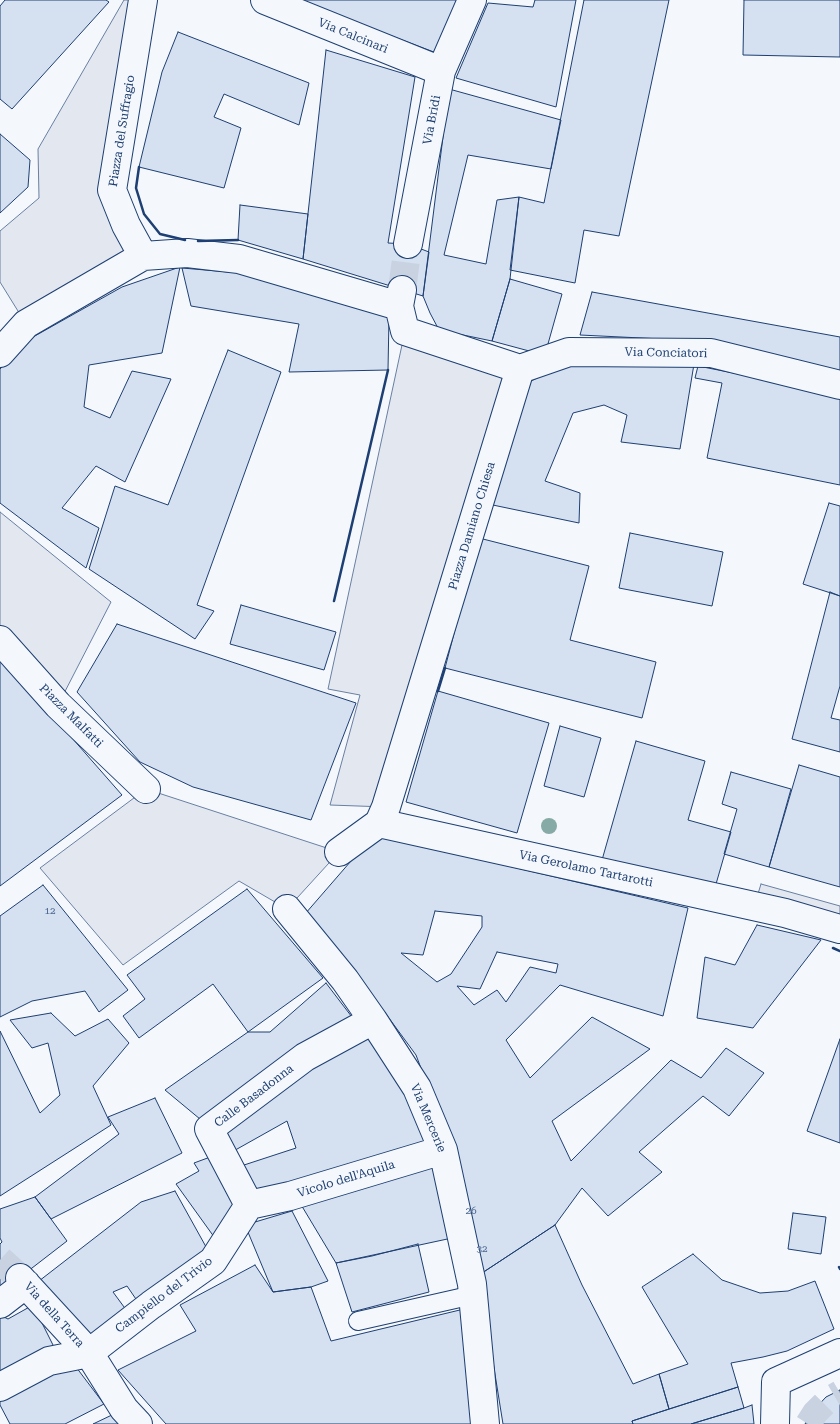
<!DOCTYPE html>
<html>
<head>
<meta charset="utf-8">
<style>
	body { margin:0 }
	canvas { display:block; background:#f4f7fb }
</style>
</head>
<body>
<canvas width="840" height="1424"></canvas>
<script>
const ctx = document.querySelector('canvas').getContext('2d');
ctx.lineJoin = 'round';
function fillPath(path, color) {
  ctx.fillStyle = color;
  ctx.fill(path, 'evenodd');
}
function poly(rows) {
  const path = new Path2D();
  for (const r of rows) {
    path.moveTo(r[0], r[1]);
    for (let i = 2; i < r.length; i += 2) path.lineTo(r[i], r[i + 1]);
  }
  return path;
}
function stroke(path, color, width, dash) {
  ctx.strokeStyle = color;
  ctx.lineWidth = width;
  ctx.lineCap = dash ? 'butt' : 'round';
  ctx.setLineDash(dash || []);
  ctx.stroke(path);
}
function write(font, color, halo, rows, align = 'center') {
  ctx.font = font + ' "Roboto Serif",serif';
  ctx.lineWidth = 4;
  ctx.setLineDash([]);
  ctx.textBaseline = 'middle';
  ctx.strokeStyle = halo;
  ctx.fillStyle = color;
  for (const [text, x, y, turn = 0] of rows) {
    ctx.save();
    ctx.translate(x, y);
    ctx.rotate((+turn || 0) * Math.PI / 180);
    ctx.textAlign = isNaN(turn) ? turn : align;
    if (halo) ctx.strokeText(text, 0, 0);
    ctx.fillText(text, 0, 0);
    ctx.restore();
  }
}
const parking = poly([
	[124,0,143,0,112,190,143,256,26,324,0,282,0,231,39,198,38,149,124,0],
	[405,331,520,369,386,807,330,805,360,695,328,689,405,331],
	[0,512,111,602,58,705,0,640,0,512],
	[146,789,339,852,287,909,239,881,123,965,40,868,146,789],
	[761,884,840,906,840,921,757,897,761,884]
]);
fillPath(parking, '#e3e8f0');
stroke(parking, '#687fa3', 1);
const building = poly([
	[5,0,106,0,109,2,12,109,0,99,0,6,5,0],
	[297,0,464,0,439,54,297,0],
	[535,0,576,0,556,107,456,78,488,3,533,7,535,0],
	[584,0,669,0,619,236,584,230,575,283,510,270,519,197,544,203,584,0],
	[744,0,840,0,840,57,743,55,744,0],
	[178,32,309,83,299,125,224,94,214,117,241,128,224,188,139,167,162,72,178,32],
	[326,50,415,77,388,243,408,244,429,252,423,296,303,259,326,50],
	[449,89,561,120,551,169,468,155,444,255,486,264,497,200,519,197,510,279,492,341,439,330,430,313,423,296,449,89],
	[0,134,30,160,28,187,0,213,0,134],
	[240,205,308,214,303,259,238,240,240,205],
	[180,267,162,353,89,365,84,407,110,418,132,371,171,379,125,482,96,466,62,508,99,528,86,568,0,503,0,369,33,337,122,287,180,267],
	[182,268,240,273,389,317,388,370,289,372,299,324,191,306,182,268],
	[510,279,562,294,546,351,544,355,492,341,510,279],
	[592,292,840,337,840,378,703,341,580,335,592,292],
	[228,350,281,372,197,605,214,611,195,639,89,569,115,486,168,505,228,350],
	[694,364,680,449,621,442,627,415,604,405,573,413,545,481,580,493,579,523,488,504,523,385,561,366,694,364],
	[698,366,840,394,840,485,707,458,722,383,695,378,698,366],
	[829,503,840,506,840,596,803,584,829,503],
	[630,533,723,552,712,606,619,588,630,533],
	[479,538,589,566,570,640,656,662,642,718,445,668,479,538],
	[830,592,840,596,840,686,831,718,840,720,840,752,792,739,830,592],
	[241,605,336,632,324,670,230,644,241,605],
	[117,624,356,703,311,820,193,787,140,762,77,692,117,624],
	[0,656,122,795,0,886,0,656],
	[438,691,549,723,517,833,406,802,438,691],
	[560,726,601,738,584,797,544,786,560,726],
	[636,741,705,761,688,820,731,832,714,891,602,860,636,741],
	[799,765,840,777,840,887,769,867,799,765],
	[731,772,791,789,769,867,724,854,737,809,722,804,731,772],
	[384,837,688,908,663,1016,560,985,506,1040,530,1078,592,1017,650,1049,552,1121,571,1161,671,1060,701,1078,726,1048,764,1073,729,1116,703,1096,639,1152,662,1172,608,1216,582,1188,555,1225,479,1275,425,1079,416,1055,361,980,305,914,364,846,384,837],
	[435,911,482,916,482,927,451,974,437,982,401,953,423,955,435,911],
	[497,952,558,964,556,973,530,967,506,1002,497,990,474,1005,457,986,480,989,497,952],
	[43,885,128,990,99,1012,85,991,32,1001,0,1017,0,916,43,885],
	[247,889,323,978,248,1032,213,984,139,1038,123,1016,145,999,127,975,247,889],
	[757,925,821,940,753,1028,697,1018,705,957,735,965,757,925],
	[326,983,355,1021,206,1124,165,1090,248,1032,270,1032,326,983],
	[51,1013,75,1036,108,1019,129,1043,93,1086,111,1125,0,1196,0,1031,40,1113,60,1095,48,1043,32,1048,10,1020,51,1013],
	[367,1033,421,1118,431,1139,256,1196,241,1166,296,1148,287,1121,230,1153,219,1133,310,1061,367,1033],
	[840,1039,840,1143,807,1131,840,1039],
	[155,1098,182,1153,51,1219,35,1197,119,1134,108,1117,155,1098],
	[213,1156,239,1199,217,1241,176,1184,199,1171,194,1163,213,1156],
	[434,1162,452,1238,336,1263,300,1203,434,1162],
	[175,1191,210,1254,140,1305,127,1286,113,1292,127,1311,86,1342,39,1281,141,1202,175,1191],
	[35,1197,67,1241,10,1285,0,1290,0,1244,2,1242,0,1238,0,1209,35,1197],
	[292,1211,328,1281,311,1287,273,1292,245,1225,292,1211],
	[793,1213,826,1217,821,1254,788,1249,793,1213],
	[555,1225,582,1285,633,1384,659,1374,669,1409,632,1421,633,1424,503,1424,479,1275,555,1225],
	[418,1244,429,1292,352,1312,336,1263,372,1256,418,1244],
	[693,1254,722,1280,760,1293,788,1291,815,1281,834,1329,787,1351,763,1357,731,1363,738,1387,669,1409,659,1374,688,1364,642,1287,693,1254],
	[255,1265,273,1292,311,1287,331,1341,464,1309,480,1424,166,1424,118,1370,196,1331,180,1305,255,1265],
	[33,1305,56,1351,0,1379,0,1315,8,1319,33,1305],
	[73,1363,104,1404,65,1424,10,1424,0,1405,0,1395,73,1363],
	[738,1387,744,1408,691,1424,633,1424,632,1421,738,1387],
	[840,1390,840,1424,805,1424,812,1412,826,1397,840,1390],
	[752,1405,754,1424,691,1424,744,1408,752,1405],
	[114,1414,121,1424,93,1424,114,1414]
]);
fillPath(building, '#d5e0f0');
stroke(building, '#1d3f73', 1);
stroke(poly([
	[808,1424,815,1413,828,1400,840,1393]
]), '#c9d2e0', 26, [26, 13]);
stroke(poly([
	[402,290,408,244],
	[0,1260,20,1278]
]), '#c9d2e0', 28, [28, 14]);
const service = poly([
	[358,1321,473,1295]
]);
const minor = poly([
	[265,0,441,71],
	[408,244,441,71,472,0],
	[143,256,187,253,239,259,399,306],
	[0,353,26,324,143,256,126,225,112,190,143,0],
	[520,369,569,352,711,353,840,385],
	[0,640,58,705,146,789],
	[379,823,386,807,520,369,405,331,399,306,402,290],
	[339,852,379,823,785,913,840,929],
	[287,909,345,980,373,1020,417,1088,443,1150,472,1284,485,1424],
	[249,1205,209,1129,305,1057,373,1020],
	[249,1205,290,1196,443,1150],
	[20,1278,89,1353,124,1409,138,1424],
	[0,1304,26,1284],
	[0,1387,49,1361,89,1353,151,1305,213,1261,249,1205],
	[775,1424,776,1382,840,1353]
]);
stroke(service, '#1d3f73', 20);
stroke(minor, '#1d3f73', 30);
stroke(service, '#f4f7fb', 18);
stroke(minor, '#f4f7fb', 28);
stroke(poly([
	[139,167,136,188,144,214,160,234,185,240],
	[198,241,238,240],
	[334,601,388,370],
	[438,691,445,668],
	[833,948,840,951],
	[839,1267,840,1269]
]), '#1d3f73', 2.5);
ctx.fillStyle = '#86aba6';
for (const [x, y] of [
	[549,826]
]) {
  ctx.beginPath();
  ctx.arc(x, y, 8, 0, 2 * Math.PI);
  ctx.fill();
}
write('10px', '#4b6792', null, [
	["12",50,911],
	["26",471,1211],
	["32",482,1249]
]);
write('12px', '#1d3f73', '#f4f7fb', [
	["Via Calcinari",353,36,22],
	["Via Bridi",432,120,-79],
	["Piazza del Suffragio",122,131,-81],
	["Via Conciatori",666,353,1],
	["Piazza Damiano Chiesa",472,526,-73],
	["Piazza Malfatti",71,716,45],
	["Via Gerolamo Tartarotti",586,869,12],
	["Calle Basadonna",254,1096,-37],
	["Via Mercerie",428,1118,67],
	["Vicolo dell'Aquila",346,1179,-17],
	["Campiello del Trivio",164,1295,-37],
	["Via della Terra",54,1315,48]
]);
</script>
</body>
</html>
